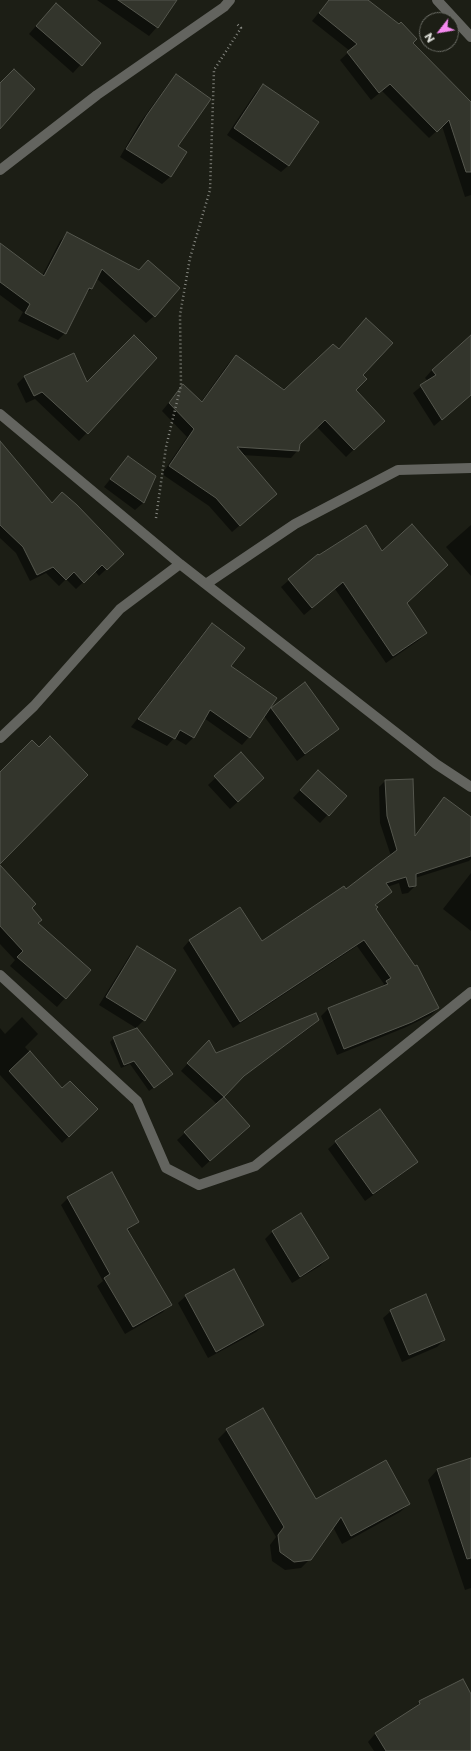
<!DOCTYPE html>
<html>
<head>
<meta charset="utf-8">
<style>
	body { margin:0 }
	#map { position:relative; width:471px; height:1751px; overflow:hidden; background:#1c1e15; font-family:Montserrat,sans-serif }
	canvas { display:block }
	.north { position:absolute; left:419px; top:12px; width:40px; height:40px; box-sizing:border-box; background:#1c1e15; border:1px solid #6a6c65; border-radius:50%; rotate:239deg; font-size:11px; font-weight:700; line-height:16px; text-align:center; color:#e0e2dc }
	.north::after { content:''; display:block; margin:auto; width:14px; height:18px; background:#f589ef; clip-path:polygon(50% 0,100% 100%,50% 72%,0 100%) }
</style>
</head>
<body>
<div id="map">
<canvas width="471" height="1751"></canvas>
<div class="north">N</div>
</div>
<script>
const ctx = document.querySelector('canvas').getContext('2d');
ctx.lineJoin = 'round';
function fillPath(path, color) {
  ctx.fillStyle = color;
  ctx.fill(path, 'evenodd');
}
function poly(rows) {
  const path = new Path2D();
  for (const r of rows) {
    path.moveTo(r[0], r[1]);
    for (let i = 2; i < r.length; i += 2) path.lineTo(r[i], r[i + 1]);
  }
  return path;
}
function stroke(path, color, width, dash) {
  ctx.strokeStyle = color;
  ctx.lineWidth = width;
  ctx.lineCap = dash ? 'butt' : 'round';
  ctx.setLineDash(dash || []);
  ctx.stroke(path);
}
fillPath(poly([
	[97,0,176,0,157,27,149,36],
	[329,0,367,0,412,43,471,104,471,195,465,197,442,126,429,138,382,91,371,100,340,60,350,51,312,21],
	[48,12,100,43,73,73,29,34],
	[177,75,176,146,186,152,170,177,162,184,120,157,139,124,169,83],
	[263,85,289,165,281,172,227,135,256,92],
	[67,234,139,271,154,316,146,323,96,278,91,289,83,296,65,333,58,340,18,321,23,312,0,295,0,245,42,276,60,241],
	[471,337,471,394,434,426,413,393,428,381,425,378,432,370],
	[236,356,284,391,362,375,355,390,383,421,346,457,317,427,299,444,298,450,291,458,242,455,268,501,232,532,209,506,162,474,187,437,162,411,183,385,201,402,228,364],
	[156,358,79,441,35,399,26,403,17,384,25,376,86,384],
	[128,457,155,476,143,503,135,510,104,487],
	[0,460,51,504,122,554,99,576,95,571,76,589,66,579,59,586,46,573,30,581,16,553,0,538],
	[471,525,471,576,446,547],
	[318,555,406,603,426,633,419,640,386,663,335,589,304,615,281,587],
	[212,624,230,666,267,711,304,684,338,729,330,736,297,761,264,716,249,737,242,745,204,718,194,737,186,745,174,738,167,746,131,727,205,631],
	[241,754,256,785,230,809,208,785],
	[311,779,345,796,320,823,293,798],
	[386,780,414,836,444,798,471,818,471,859,469,861,415,878,415,886,408,893,402,894,399,883,387,887,391,892,375,906,375,909,438,1008,431,1015,404,1028,337,1055,321,1016,328,1009,380,988,384,984,357,946,233,1028,183,948,189,941,239,908,262,942,345,890,391,856,380,823,379,787],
	[0,867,31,908,37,923,90,970,57,1007,10,966,15,960,0,944],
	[471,873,471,931,443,909],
	[137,947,175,970,144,1020,136,1028,99,1005,130,955],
	[22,1017,38,1034,25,1047,62,1090,96,1109,62,1143,0,1075,0,1028,5,1034],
	[318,1020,311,1027,237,1081,223,1097,248,1126,202,1168,177,1140,217,1104,181,1071,202,1048,215,1054],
	[114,1038,168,1077,149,1091,130,1064,121,1068,110,1042],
	[380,1111,416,1162,409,1169,365,1201,328,1149,336,1142],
	[68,1198,137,1222,127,1231,170,1304,163,1312,125,1334,97,1286,103,1281,61,1205],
	[300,1215,328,1258,320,1266,292,1283,265,1239,272,1232],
	[186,1296,263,1325,256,1332,208,1358,178,1303],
	[391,1311,444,1340,437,1347,402,1362,383,1318],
	[227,1430,316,1500,409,1504,400,1512,342,1544,333,1527,310,1559,301,1568,285,1570,272,1561,270,1545,276,1537,218,1439],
	[471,1459,471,1588,465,1590,428,1480,437,1470],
	[471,1697,471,1751,374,1751,368,1742,375,1734,413,1710,420,1702]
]), '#0007');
const building = poly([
	[118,0,177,0,158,28,118,0],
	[329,0,368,0,399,24,401,22,417,39,413,43,471,102,471,172,466,172,449,120,437,132,390,84,379,93,347,52,357,44,319,13,329,0],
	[56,3,101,43,82,66,36,26,56,3],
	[14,69,35,89,0,129,0,83,14,69],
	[176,74,211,99,178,146,187,152,171,177,126,149,147,115,176,74],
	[263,84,319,122,289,166,234,128,263,84],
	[67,232,139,270,148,260,180,288,155,317,102,269,92,289,89,288,66,334,25,313,30,304,0,282,0,243,44,276,67,232],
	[366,318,393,343,363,375,367,379,356,390,385,421,354,450,325,420,300,444,299,451,237,447,277,494,240,526,216,498,169,466,194,429,169,403,183,384,202,402,236,355,284,390,333,344,339,349,366,318],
	[134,335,157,358,88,434,42,392,34,396,24,376,74,353,87,382,134,335],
	[471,335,471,395,442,420,420,385,436,375,432,370,471,335],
	[0,441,52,503,62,492,77,505,124,554,107,570,102,565,84,583,74,572,66,580,53,567,37,575,23,547,0,525,0,441],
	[128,456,156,476,144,503,110,479,128,456],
	[412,524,448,565,407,603,427,633,393,656,343,582,312,608,288,579,318,554,319,555,366,525,382,551,412,524],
	[212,623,245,648,231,666,277,698,250,738,210,710,194,738,180,730,175,739,138,719,212,623],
	[305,682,339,729,305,754,271,708,305,682],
	[50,736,88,775,0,864,0,772,32,740,39,747,50,736],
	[241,752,264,778,238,802,214,776,241,752],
	[318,770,347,796,329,816,300,790,318,770],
	[413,779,415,836,444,797,471,817,471,856,416,874,416,886,409,887,406,877,386,883,392,892,375,905,378,907,376,909,415,966,417,965,439,1008,412,1022,344,1049,328,1008,388,984,386,981,391,978,364,940,240,1022,189,940,240,907,262,941,344,886,346,889,397,850,387,816,385,780,413,779],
	[0,865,36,904,32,908,42,920,38,923,91,970,66,999,17,957,23,951,0,926,0,865],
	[137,946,176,970,145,1021,106,997,137,946],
	[316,1013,319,1020,244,1076,224,1097,187,1063,209,1040,216,1053,316,1013],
	[137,1028,173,1074,154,1088,134,1061,124,1065,113,1037,137,1028],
	[30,1051,62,1088,70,1081,98,1109,69,1137,9,1071,30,1051],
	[224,1097,250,1126,210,1161,184,1132,224,1097],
	[380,1109,418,1162,373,1194,335,1141,380,1109],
	[112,1172,139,1222,127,1229,172,1305,133,1327,104,1278,110,1274,67,1197,112,1172],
	[301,1213,329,1258,300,1277,272,1231,301,1213],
	[234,1269,264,1325,216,1352,185,1295,234,1269],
	[426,1294,445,1340,409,1355,390,1310,426,1294],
	[263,1408,316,1499,386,1460,410,1504,351,1536,341,1517,311,1560,294,1562,280,1552,278,1535,284,1527,226,1429,263,1408],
	[471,1458,471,1558,467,1559,437,1469,471,1458],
	[463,1679,471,1694,471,1751,386,1751,375,1733,420,1704,419,1701,463,1679]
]);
fillPath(building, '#33352c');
stroke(building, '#55574e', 1);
stroke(poly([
	[156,518,166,447,181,385,180,315,190,258,210,190,214,70,241,28,236,23]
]), '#858780', 2.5, [1, 3]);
stroke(poly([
	[0,170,97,95,224,7,230,0],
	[0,414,180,564,436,764,471,787],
	[206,584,295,524,398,470,471,468],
	[0,738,34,706,120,609,180,564],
	[0,975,137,1101,166,1168,199,1185,255,1166,471,992]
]), '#63645f', 10);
stroke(poly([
	[437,0,471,37]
]), '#63645f', 10);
</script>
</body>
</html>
